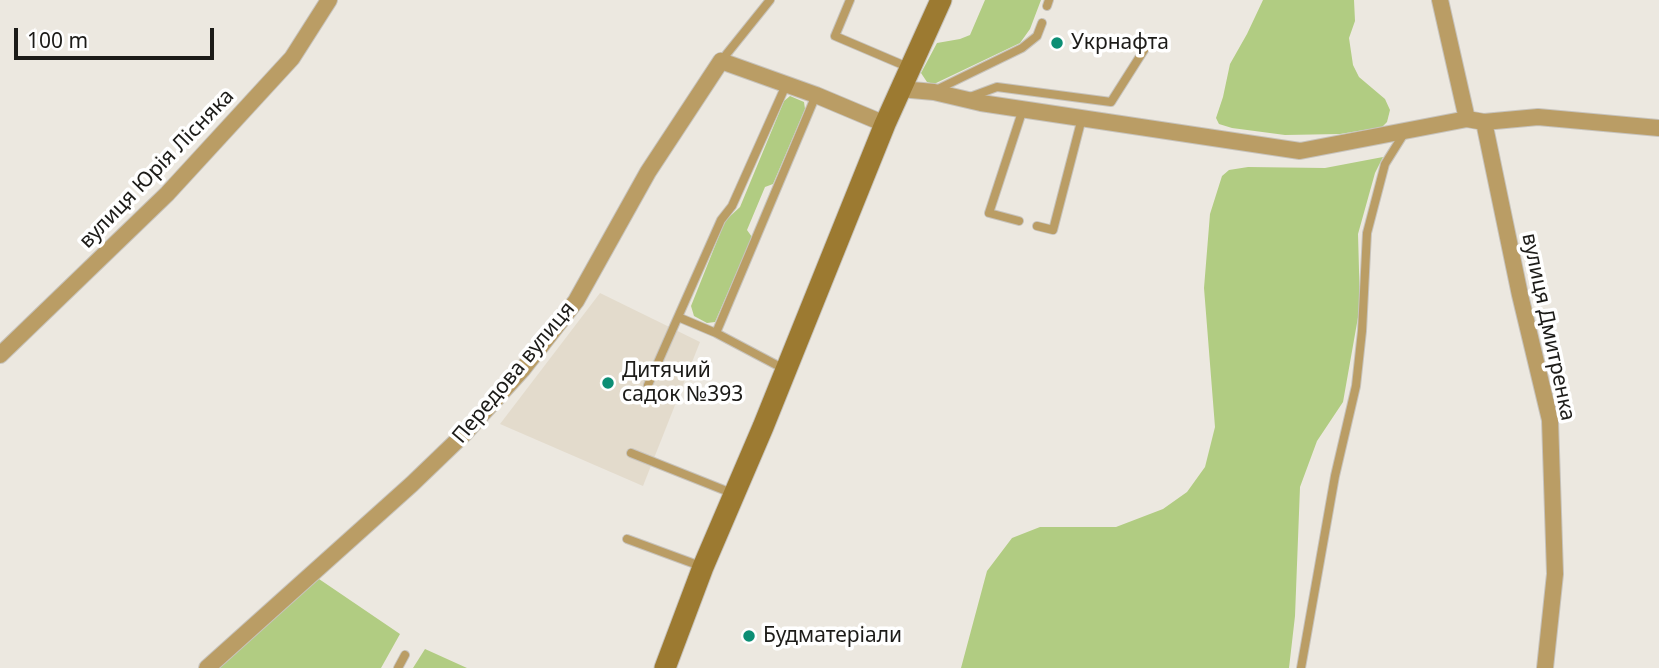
<!DOCTYPE html>
<html>
<head>
<meta charset="utf-8">
<style>
	body { margin:0 }
	#map { position:relative; width:1659px; height:668px; overflow:hidden; background:#ece8e0; font-family:"Noto Sans",sans-serif }
	canvas { display:block }
	.scale { position:absolute; left:14px; top:28px; width:200px; height:32px; box-sizing:border-box; border:4px solid #1c1b18; border-top:0; padding-left:9px; font-size:21px; line-height:24px; white-space:nowrap; color:#1c1b18; -webkit-text-stroke:5px #fff; paint-order:stroke }
</style>
</head>
<body>
<div id="map">
<canvas width="1659" height="668"></canvas>
<div class="scale">100 m</div>
</div>
<script>
const ctx = document.querySelector('canvas').getContext('2d');
ctx.lineJoin = 'round';
function fillPath(path, color) {
  ctx.fillStyle = color;
  ctx.fill(path, 'evenodd');
}
function poly(rows) {
  const path = new Path2D();
  for (const r of rows) {
    path.moveTo(r[0], r[1]);
    for (let i = 2; i < r.length; i += 2) path.lineTo(r[i], r[i + 1]);
  }
  return path;
}
function stroke(path, color, width, dash) {
  ctx.strokeStyle = color;
  ctx.lineWidth = width;
  ctx.lineCap = dash ? 'butt' : 'round';
  ctx.setLineDash(dash || []);
  ctx.stroke(path);
}
function write(font, color, halo, rows, align = 'center') {
  ctx.font = font + ' "Noto Sans",sans-serif';
  ctx.lineWidth = 7;
  ctx.setLineDash([]);
  ctx.textBaseline = 'middle';
  ctx.strokeStyle = halo;
  ctx.fillStyle = color;
  for (const [text, x, y, turn = 0] of rows) {
    ctx.save();
    ctx.translate(x, y);
    ctx.rotate((+turn || 0) * Math.PI / 180);
    ctx.textAlign = isNaN(turn) ? turn : align;
    if (halo) ctx.strokeText(text, 0, 0);
    ctx.fillText(text, 0, 0);
    ctx.restore();
  }
}
fillPath(poly([
	[600,293,700,342,643,486,500,424]
]), '#e3dbcc');
fillPath(poly([
	[985,0,1041,0,1030,29,1020,43,934,84,927,82,921,73,937,43,960,39,970,35],
	[1263,0,1354,0,1355,21,1349,38,1353,65,1359,77,1385,99,1390,110,1387,122,1382,127,1340,134,1285,135,1232,128,1219,124,1216,118,1223,97,1230,64,1247,34],
	[790,96,804,102,805,109,773,184,765,187,747,230,752,237,715,322,707,323,694,316,691,306,725,221,740,207,784,101],
	[1383,157,1375,173,1358,234,1360,306,1343,402,1317,441,1300,487,1295,616,1289,668,961,668,987,571,1012,538,1040,527,1116,527,1163,509,1187,492,1205,467,1215,427,1204,288,1210,214,1222,176,1229,170,1248,167,1325,168],
	[319,579,400,634,381,668,214,668,300,593],
	[425,649,467,668,413,668]
]), '#b1cc82');
const lane = poly([
	[850,0,835,36,910,68],
	[1047,6,1049,0],
	[721,61,770,0],
	[936,90,1022,48,1037,36,1042,23],
	[970,97,997,87,1111,102,1151,39],
	[1019,221,989,213,1023,109],
	[1037,226,1053,230,1082,118],
	[716,333,816,95],
	[786,370,716,333,678,317,721,220,732,206,786,85],
	[648,385,678,317],
	[631,453,734,494],
	[627,539,703,567],
	[398,668,405,655],
	[1301,668,1335,476,1356,386,1362,331,1367,233,1385,164,1405,132]
]);
const street = poly([
	[1440,0,1467,119],
	[900,89,934,92,981,103,1300,151,1467,119,1484,122,1538,117,1659,128],
	[1484,122,1520,295,1550,420,1555,574,1545,668],
	[0,355,167,194,292,58,329,0],
	[207,668,412,484,465,433,522,370,576,301,648,172,721,61,816,95,885,124]
]);
const secondary = poly([
	[665,668,703,567,763,427,885,124,941,0]
]);
stroke(lane, '#c7c3bc', 10);
stroke(street, '#c7c3bc', 18);
stroke(secondary, '#c7c3bc', 23);
stroke(lane, '#ba9d65', 8);
stroke(street, '#ba9d65', 16);
stroke(secondary, '#9c7a31', 21);
for (const [x, y, r, color] of [
	[1057,43,7,"#0c8e74"],
	[608,383,7,"#0c8e74"],
	[749,636,7,"#0c8e74"]
]) {
  const dot = new Path2D();
  dot.arc(x, y, r, 0, 2 * Math.PI);
  ctx.fillStyle = color;
  ctx.fill(dot);
  stroke(dot, '#fff', 2.5);
}
write('21px', '#1c1b18', '#fff', [
	["Укрнафта",1071,43],
	["Дитячий",622,371],
	["садок №393",622,395],
	["Будматеріали",763,636]
], 'left');
write('21px', '#1c1b18', '#fff', [
	["вулиця Юрія Лісняка",157,169,-46],
	["вулиця Дмитренка",1548,327,78],
	["Передова вулиця",514,373,-50]
]);
</script>
</body>
</html>
